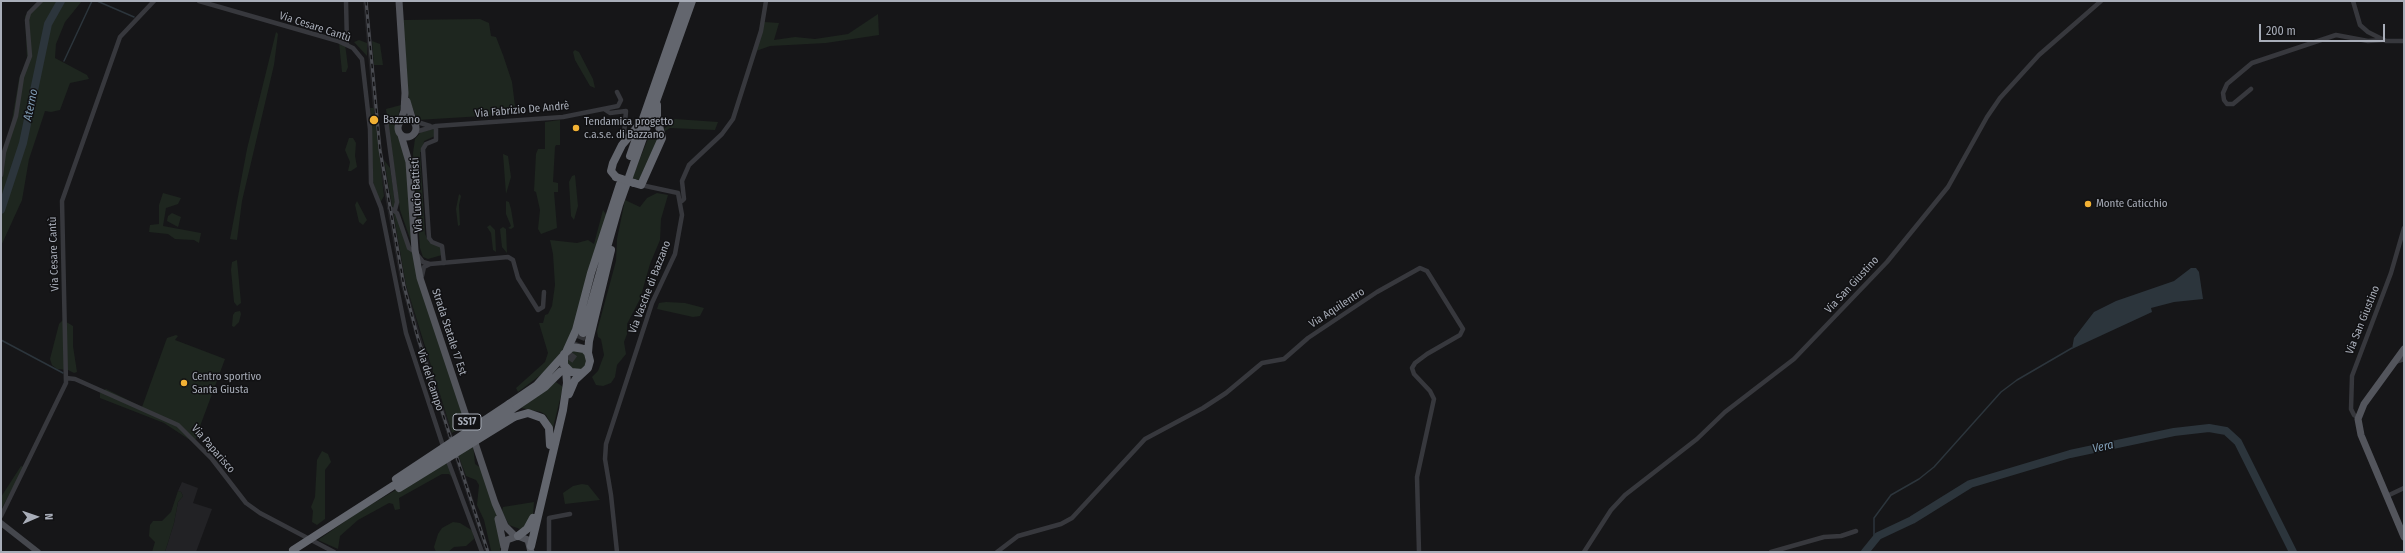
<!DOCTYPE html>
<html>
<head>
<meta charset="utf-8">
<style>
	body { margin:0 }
	#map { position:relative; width:2405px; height:553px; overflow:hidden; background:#161618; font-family:"Fira Sans Condensed",sans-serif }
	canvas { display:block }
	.frame { position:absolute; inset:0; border:2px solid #a8adb8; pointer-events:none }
	.north { position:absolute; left:16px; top:497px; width:40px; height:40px; -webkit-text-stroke:3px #111113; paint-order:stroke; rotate:88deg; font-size:11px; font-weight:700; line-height:16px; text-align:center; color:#a8adb8 }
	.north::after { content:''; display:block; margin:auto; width:14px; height:18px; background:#a8adb8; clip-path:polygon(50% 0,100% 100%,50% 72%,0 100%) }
	.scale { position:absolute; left:2259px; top:24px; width:126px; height:18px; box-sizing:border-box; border:2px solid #a8adb8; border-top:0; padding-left:5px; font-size:12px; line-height:14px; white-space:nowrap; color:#a8adb8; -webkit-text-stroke:3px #111113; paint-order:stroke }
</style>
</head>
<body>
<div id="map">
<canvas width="2405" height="553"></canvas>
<div class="frame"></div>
<div class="north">N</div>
<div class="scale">200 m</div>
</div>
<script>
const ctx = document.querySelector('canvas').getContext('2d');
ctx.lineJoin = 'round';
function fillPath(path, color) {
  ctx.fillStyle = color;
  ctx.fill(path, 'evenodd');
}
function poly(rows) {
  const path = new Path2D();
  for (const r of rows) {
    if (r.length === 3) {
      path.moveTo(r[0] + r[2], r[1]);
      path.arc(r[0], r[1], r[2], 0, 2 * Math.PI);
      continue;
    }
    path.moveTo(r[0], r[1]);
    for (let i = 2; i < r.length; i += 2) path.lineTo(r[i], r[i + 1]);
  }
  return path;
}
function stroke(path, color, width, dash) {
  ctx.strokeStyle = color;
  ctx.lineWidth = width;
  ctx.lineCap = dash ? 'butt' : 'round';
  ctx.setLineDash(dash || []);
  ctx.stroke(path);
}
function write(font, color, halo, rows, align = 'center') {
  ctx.font = font + ' "Fira Sans Condensed",sans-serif';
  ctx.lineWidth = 3;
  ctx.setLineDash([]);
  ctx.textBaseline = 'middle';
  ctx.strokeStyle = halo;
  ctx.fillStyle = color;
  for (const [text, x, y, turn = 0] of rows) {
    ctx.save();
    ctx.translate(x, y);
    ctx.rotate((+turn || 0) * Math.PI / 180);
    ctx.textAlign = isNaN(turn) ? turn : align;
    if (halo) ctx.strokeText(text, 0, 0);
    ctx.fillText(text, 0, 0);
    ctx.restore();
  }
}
fillPath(poly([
	[363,1,368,1,382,150,406,285,421,337,490,552,485,552,416,339,401,286,377,152],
	[182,482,198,488,193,503,212,509,196,552,165,552,174,523,178,502,183,496,181,492,178,491]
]), '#222225');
fillPath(poly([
	[38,1,82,1,65,22,56,44,55,58,87,75,89,79,70,83,60,110,51,112,45,111,29,159,22,200,1,246,1,156,11,126,19,79,27,60,25,16],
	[878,14,879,35,826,43,770,46,756,51,764,22,779,23,774,40,795,37,815,39,848,34],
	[480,19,489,23,491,36,496,37,503,55,512,82,516,114,417,120,408,95,403,20],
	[276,32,278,34,274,65,242,201,237,240,230,239,247,149],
	[359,40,367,43,367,56,354,42],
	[372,41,380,44,383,65,374,65],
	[339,42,345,44,348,67,346,72,342,72],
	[575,50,579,52,593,79,595,88,590,86,575,60,573,52],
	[401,105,395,128,405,146,413,247,400,210,386,109],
	[370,108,374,108,384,196,380,203,373,182],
	[675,119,718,122,715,130,670,128,665,131,664,129],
	[560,120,560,145,556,145,555,147,553,182,558,183,558,192,554,192,557,228,541,234,538,229,540,210,536,192,534,191,536,154,538,149,545,149,545,122],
	[434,129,435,136,424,141,422,152,420,152,425,234,429,242,441,247,442,255,428,259,423,257,420,248,413,153,415,139,421,132],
	[657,130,660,134,645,172,638,181,632,178,650,134],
	[349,138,353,138,356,143,355,156,357,167,351,171,348,171,350,162,345,150],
	[503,154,508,156,511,177,506,194],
	[384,160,390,168,397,213,414,254,467,424,452,433,406,285],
	[575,175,578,206,574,220,571,216,569,182,572,176],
	[163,193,181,198,178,204,166,208,163,226,201,233,199,243,194,240,175,239,168,234,149,232,150,225,159,224,159,205],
	[657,193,668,195,661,219,660,240,650,264,640,299,627,324,627,334,624,342,626,354,617,365,615,377,611,383,603,386,596,385,592,377,598,371,604,355,601,339,598,337,597,331,616,261,617,239,625,200,640,207,647,198],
	[459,194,461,196,459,205,460,225,458,226,456,209],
	[357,201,367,220,363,225,359,222,355,205],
	[506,201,509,202,511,209,514,227,511,229,508,228,511,226,506,214],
	[603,210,607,216,570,341,546,371,518,392,516,388,545,362,548,353,539,323,543,323,545,315,548,314,552,306,555,285,553,254,550,240,577,243,588,240,594,244],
	[172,213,181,217,178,227,167,221,168,216],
	[490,225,495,230,496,252,493,250,491,233,487,227],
	[503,227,506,229,507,253,502,247,500,229],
	[237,260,241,303,237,306,234,302,231,270,232,262],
	[666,302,685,303,704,308,700,316,693,317,657,309,659,303],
	[240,311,241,314,239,322,234,327,232,326,233,315,235,312],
	[63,320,73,326,73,346,77,372,74,373,68,370,57,369,52,365,50,359,59,324],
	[176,335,178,336,175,340,225,359,199,429,201,433,193,442,164,423,100,398,100,393,106,389,142,407,167,338],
	[577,360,10],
	[556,382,563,387,553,428,546,415,541,412,521,408],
	[473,444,475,464,481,468,496,510,501,536,500,552,492,552,491,550,484,520,477,505,479,485,476,480,466,476,458,454],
	[322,451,328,454,331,462,325,470,325,519,317,525,312,522,313,511,311,507,315,497,317,460],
	[447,460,452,477,449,474,442,474,399,498,400,509,395,510,393,504,389,503,358,520,340,536,338,549,318,540,360,511],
	[21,466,24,467,1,510,1,497],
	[582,484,588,485,600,500,565,504,563,493,573,486],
	[178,491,181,492,183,496,178,502,174,523,165,552,152,552,155,542,149,536,150,525,153,521,162,521,171,512],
	[534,502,533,516,528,526,520,529,509,525,502,511,503,507],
	[453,522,460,523,473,531,474,539,466,546,454,547,448,552,436,552,434,547,438,534,442,528]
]), '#1e261f');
fillPath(poly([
	[2191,268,2196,268,2199,272,2203,299,2174,302,2151,308,2152,312,2072,349,2074,338,2094,312,2116,301,2174,281]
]), '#2c353c');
stroke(poly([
	[97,1,134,17],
	[64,61,92,1],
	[1,340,63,373],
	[1874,540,1874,518,1891,495,1919,479,1934,467,2001,392,2017,380,2072,348]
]), '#2c353c', 1.5);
stroke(poly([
	[1,210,23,143,48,24,61,1],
	[1865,552,1878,536,1912,520,1970,484,2070,454,2174,432,2209,428,2226,431,2238,442,2293,552]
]), '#2c353c', 8);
stroke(poly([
	[562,370,576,351,583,333]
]), '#333438', 8, [8, 4]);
stroke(poly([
	[199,1,338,41,353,48,362,59,370,129,371,183,381,208,406,333,444,449],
	[346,1,347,44],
	[2353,1,2360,25,2368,32,2386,41,2404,41],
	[2251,89,2233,104,2227,104,2224,100,2223,93,2227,84,2252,63,2336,35,2368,41,2383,40],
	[604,109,610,113,626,111,624,134],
	[386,120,397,202,395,210],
	[414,121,430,126],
	[436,126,436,140,426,144,423,149,429,238,432,242,442,246,444,263],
	[415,132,436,126,563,117,618,106,621,100,617,92],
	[1,175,4,152,16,116,22,77,30,56,27,20,29,13,41,1],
	[682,201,684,199,682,181,689,165,722,134,733,119,761,31,766,1],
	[390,208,397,213,409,248,415,252,423,262,430,264,508,257,513,260,518,278,538,310,543,307,544,292],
	[422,276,424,267,430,264],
	[2395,362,2404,359],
	[66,378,75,379,178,425,212,459,246,503,260,513,334,552],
	[2359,418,2354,415,2351,409,2352,376,2391,273,2404,228],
	[447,458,482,552],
	[2387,496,2404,488],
	[1,516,66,383,62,201,120,37,154,1],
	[549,552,549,518,570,514],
	[617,552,611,495,605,459,606,444,652,303,675,254,682,215,678,193,641,185],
	[997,552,1018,536,1061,524,1072,518,1145,439,1203,408,1226,393,1262,363,1284,359,1308,338,1377,292,1420,268,1427,271,1463,329,1460,335,1427,354,1415,363,1412,368,1414,374,1430,391,1434,399,1417,477,1419,552],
	[1584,552,1611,510,1625,495,1697,439,1725,412,1794,359,1887,262,1948,187,1987,117,2000,98,2039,55,2101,1],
	[1771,552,1824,537,1841,536,1856,531]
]), '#37383d', 4.5);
stroke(poly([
	[1,523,38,552]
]), '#45474d', 6);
stroke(poly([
	[399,1,405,93,404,111,400,122],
	[407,101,413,121],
	[407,128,9],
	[401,135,409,162,415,250,420,278,495,503,505,526,515,536],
	[2404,349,2364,404,2358,419,2361,435,2404,537],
	[498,519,504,547],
	[504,552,507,540,518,536,528,540,531,552]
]), '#53555c', 7);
stroke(poly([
	[630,156,684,1],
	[616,177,611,171,613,163,622,145,638,126],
	[634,183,641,185,662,138,657,118,657,105],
	[583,333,619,205,692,1],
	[567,350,576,330,591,273,620,184],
	[588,353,589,341,611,250],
	[569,394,575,380,588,368,590,361,588,353,584,349,572,347,564,354,564,365,571,372,582,373],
	[509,404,537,385,563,356],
	[511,410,545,387,560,372],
	[514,417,528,413,542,418,549,428,550,445],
	[518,536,527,529,533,518],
	[531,546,563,410,567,383,566,369]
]), '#63666e', 8);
const rail = poly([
	[366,1,380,150,404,286,418,338,488,552]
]);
stroke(rail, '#4a4c52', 3);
stroke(rail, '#111113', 1.5, [4.5]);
stroke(poly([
	[616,177,634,183],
	[396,479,509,404],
	[399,488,514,417],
	[293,550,511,410]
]), '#63666e', 8);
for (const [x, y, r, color] of [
	[374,120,5,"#f2b134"],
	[576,128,4,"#f2b134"],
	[2088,204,4,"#f2b134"],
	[184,383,4,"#f2b134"]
]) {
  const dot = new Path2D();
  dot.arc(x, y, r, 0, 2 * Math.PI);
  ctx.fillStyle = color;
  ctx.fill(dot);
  stroke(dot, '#111113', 1.5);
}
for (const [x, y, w] of [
	[467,422,28]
]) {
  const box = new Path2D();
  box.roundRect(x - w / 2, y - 8, w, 16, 3);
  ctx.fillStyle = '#111113';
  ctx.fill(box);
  stroke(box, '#a8adb8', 1);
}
write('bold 10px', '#a8adb8', null, [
	["SS17",467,422]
]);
write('11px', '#a8adb8', '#111113', [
	["Via Cesare Cantù",315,27,18],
	["Via Fabrizio De Andrè",522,110,-5],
	["Via Lucio Battisti",417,195,-93],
	["Via Cesare Cantù",54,254,-92],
	["Via San Giustino",1852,285,-47],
	["Via Vasche di Bazzano",650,287,-69],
	["Via Aquilentro",1337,308,-33],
	["Via San Giustino",2363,320,-68],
	["Strada Statale 17 Est",449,332,72],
	["Via del Campo",430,380,72],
	["Via Paparisco",213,449,49]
]);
write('11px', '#a8adb8', '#111113', [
	["Bazzano",383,120],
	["Tendamica progetto",584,122],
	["c.a.s.e. di Bazzano",584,135],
	["Monte Caticchio",2096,204],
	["Centro sportivo",192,377],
	["Santa Giusta",192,390]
], 'left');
write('italic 12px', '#7f9bb3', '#111113', [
	["Aterno",31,105,-78],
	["Vera",2103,447,-12]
]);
</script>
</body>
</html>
